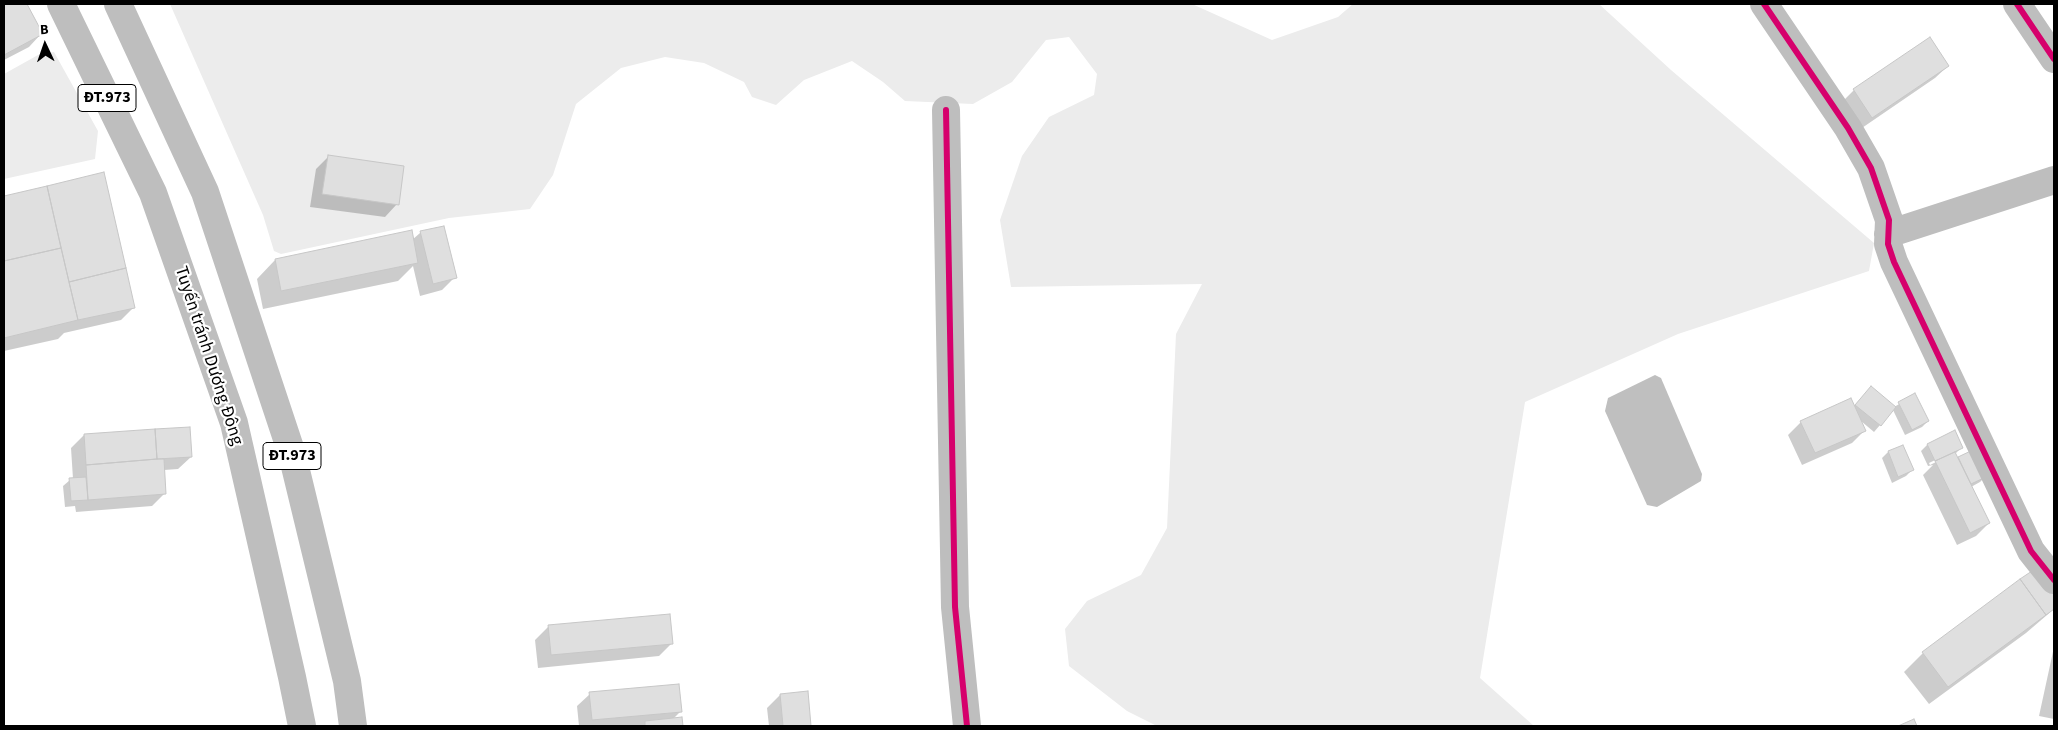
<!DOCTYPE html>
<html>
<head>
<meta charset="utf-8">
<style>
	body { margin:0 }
	#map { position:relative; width:2058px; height:730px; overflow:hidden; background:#fff; font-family:"Source Sans 3",sans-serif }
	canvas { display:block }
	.frame { position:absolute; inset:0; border:5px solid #000; pointer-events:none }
	.north { position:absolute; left:20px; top:20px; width:50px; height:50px; -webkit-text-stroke:4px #fff; paint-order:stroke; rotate:357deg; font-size:14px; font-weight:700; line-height:20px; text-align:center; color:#000 }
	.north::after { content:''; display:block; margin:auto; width:18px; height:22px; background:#000; clip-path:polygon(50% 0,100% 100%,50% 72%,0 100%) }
</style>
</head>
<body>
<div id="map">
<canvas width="2058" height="730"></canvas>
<div class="frame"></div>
<div class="north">B</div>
</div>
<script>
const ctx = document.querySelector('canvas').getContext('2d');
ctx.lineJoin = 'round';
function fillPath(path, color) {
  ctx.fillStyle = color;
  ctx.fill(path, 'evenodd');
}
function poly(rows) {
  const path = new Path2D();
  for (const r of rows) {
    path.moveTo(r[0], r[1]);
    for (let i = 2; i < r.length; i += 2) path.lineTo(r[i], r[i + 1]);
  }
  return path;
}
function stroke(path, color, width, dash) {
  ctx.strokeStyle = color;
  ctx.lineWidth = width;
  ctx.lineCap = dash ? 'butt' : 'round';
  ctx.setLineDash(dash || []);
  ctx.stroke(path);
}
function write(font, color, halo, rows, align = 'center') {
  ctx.font = font + ' "Source Sans 3",sans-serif';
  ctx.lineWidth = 4.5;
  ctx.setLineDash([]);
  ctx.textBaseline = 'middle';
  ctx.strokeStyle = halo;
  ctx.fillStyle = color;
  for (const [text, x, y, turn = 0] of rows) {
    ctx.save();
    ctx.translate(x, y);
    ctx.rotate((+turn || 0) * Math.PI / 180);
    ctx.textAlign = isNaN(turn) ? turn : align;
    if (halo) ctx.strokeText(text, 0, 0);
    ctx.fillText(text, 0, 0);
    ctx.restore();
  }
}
fillPath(poly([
	[170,4,1192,4,1272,40,1338,17,1353,4,1599,4,1671,70,1874,243,1869,271,1678,334,1525,402,1480,678,1534,726,1157,726,1127,711,1069,666,1065,629,1087,601,1141,575,1167,528,1176,334,1202,284,1011,287,1000,220,1022,156,1049,117,1094,95,1097,74,1069,37,1046,40,1012,82,973,104,905,101,883,82,852,61,804,80,776,105,752,97,744,82,704,63,665,57,621,68,576,104,553,175,530,209,449,218,281,254,274,251,263,215],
	[54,52,98,131,95,159,4,179,4,74,38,55]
]), '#ececec');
fillPath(poly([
	[1655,375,1661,378,1702,474,1701,481,1657,507,1647,505,1605,411,1608,398]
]), '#bfbfbf');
fillPath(poly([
	[4,4,26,4,41,34,29,47,4,60],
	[1948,66,1935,78,1859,130,1841,103,1854,90],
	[328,157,397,204,385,217,310,207,316,169],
	[103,174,134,307,121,320,64,333,58,339,4,351,4,197],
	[443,227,455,277,442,290,420,296,413,266,398,281,263,309,257,279,275,260,412,240,420,233],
	[1865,394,1894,407,1915,395,1928,421,1922,427,1905,435,1893,410,1874,432,1861,421,1865,430,1852,443,1802,465,1788,435,1801,422,1854,406],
	[84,435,191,457,178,469,164,470,165,493,152,506,76,512,75,506,65,507,63,486,70,480,73,479,71,448],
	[1927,445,1962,447,1955,454,1958,459,1974,451,1986,476,1980,482,1971,487,1989,523,1976,536,1957,545,1923,475,1933,465,1928,466,1921,451],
	[1956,450,1956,452,1930,465,1929,463],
	[1902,446,1912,470,1906,476,1892,483,1882,458,1888,452],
	[2038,568,2054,590,2054,609,2026,633,1929,704,1904,672,1923,653],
	[548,627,672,643,659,656,538,668,535,640],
	[2054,647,2054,719,2039,716],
	[807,693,810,726,769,726,767,708,780,695],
	[590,694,681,711,673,719,681,718,682,726,579,726,577,706]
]), '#0003');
const building = poly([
	[4,4,27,4,43,34,4,55,4,4],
	[1930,37,1949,66,1872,118,1853,89,1930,37],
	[328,155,404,166,399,205,322,194,328,155],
	[104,172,126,268,69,282,47,186,104,172],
	[47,186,61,248,4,261,4,196,47,186],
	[444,226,457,278,433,284,420,231,444,226],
	[412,230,418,263,281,291,275,259,412,230],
	[61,248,78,320,4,338,4,261,61,248],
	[126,268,135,308,78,320,69,282,126,268],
	[1871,386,1896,407,1881,426,1855,405,1871,386],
	[1915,393,1929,421,1912,430,1898,402,1915,393],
	[1851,398,1866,431,1815,453,1800,421,1851,398],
	[190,427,192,457,157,459,155,429,190,427],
	[155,429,157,459,86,465,84,434,155,429],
	[1955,430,1963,448,1935,461,1927,444,1955,430],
	[1903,445,1914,470,1898,477,1888,451,1903,445],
	[1975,449,1988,476,1971,484,1958,457,1975,449],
	[1955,452,1990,523,1970,533,1935,461,1955,452],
	[157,459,164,459,166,494,88,500,86,465,157,459],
	[86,477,88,500,71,501,69,478,86,477],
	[2038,567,2054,588,2054,609,2046,615,2020,579,2038,567],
	[2020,579,2046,615,1948,687,1922,652,2020,579],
	[670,614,673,644,551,655,548,625,670,614],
	[679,684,682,712,592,720,589,692,679,684],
	[808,691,811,726,783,726,780,694,808,691],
	[682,717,683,726,645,726,645,721,682,717],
	[1914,719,1917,726,1898,726,1914,719]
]);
fillPath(building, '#dfdfdf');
stroke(building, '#c7c7c7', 1);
stroke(poly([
	[1764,4,1848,128,1871,168,1889,220,1888,244,1894,262,2031,551,2054,580],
	[2017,4,2054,59],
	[946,110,955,607,967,726],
	[1888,234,2054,180]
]), '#bebebe', 28);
stroke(poly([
	[61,4,153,193,234,423,292,677,302,726],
	[118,4,205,192,292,454,347,681,353,726]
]), '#bebebe', 28);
stroke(poly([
	[1764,4,1848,128,1871,168,1889,220,1888,244,1894,262,2031,551,2054,580],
	[2017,4,2054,59],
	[946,110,955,607,967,726]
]), '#d6006c', 6);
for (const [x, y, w] of [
	[107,98,58],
	[292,456,58]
]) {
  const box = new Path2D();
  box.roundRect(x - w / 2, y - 13.5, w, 27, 4);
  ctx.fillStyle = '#fff';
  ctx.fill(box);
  stroke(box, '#000', 1);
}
write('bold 16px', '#000', null, [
	["ĐT.973",107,98],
	["ĐT.973",292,456]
]);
write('18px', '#000', '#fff', [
	["Tuyến tránh Dương Đông",208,356,72]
]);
</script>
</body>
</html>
